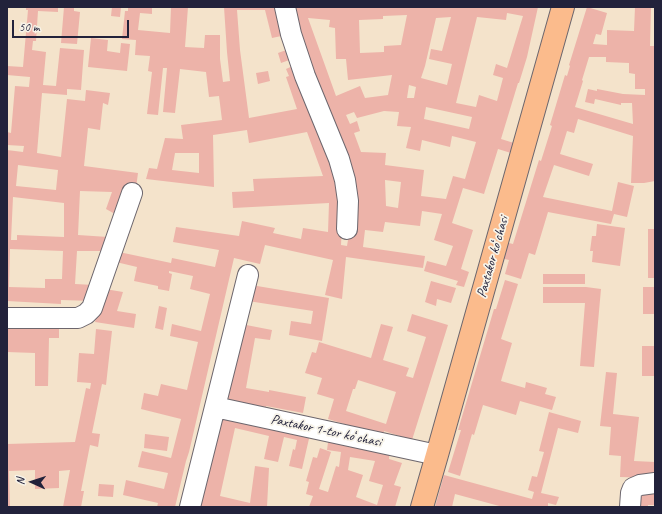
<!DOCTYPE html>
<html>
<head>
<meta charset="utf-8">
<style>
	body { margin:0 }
	#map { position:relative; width:662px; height:514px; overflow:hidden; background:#f4e3cb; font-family:Caveat,sans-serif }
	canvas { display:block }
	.frame { position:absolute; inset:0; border:8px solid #22223b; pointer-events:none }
	.north { position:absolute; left:12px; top:462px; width:40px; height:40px; -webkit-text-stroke:3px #f7f3e8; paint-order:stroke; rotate:273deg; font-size:11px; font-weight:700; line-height:16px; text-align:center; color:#22223b }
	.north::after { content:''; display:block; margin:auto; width:14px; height:18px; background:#22223b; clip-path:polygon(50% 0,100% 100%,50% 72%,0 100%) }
	.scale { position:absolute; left:12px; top:20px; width:117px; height:18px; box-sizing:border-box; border:2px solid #22223b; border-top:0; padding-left:5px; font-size:12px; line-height:14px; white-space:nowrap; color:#22223b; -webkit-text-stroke:3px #f7f3e8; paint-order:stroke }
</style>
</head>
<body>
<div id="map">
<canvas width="662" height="514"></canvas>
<div class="frame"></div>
<div class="north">N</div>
<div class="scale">50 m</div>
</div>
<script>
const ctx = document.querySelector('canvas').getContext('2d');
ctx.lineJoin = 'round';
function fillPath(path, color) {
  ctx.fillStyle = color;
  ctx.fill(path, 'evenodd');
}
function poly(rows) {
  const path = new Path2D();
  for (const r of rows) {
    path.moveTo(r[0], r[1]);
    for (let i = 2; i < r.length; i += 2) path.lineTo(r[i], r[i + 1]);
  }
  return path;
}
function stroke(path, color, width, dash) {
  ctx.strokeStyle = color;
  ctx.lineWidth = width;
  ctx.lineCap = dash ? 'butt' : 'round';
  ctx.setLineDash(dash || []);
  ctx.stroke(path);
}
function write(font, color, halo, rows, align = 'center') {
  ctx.font = font + ' Caveat,sans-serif';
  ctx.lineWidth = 3.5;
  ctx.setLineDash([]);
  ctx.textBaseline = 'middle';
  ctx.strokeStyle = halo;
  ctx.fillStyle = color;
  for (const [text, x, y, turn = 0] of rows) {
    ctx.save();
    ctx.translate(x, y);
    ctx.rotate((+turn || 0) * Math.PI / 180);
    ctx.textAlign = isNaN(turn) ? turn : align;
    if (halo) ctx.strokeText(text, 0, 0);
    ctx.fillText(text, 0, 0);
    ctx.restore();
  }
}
fillPath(poly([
	[26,7,58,7,58,12,38,11,36,41,33,41,32,50,46,52,43,85,56,86,60,48,84,50,81,90,67,89,67,95,42,93,37,153,61,157,67,99,85,101,86,90,110,93,108,105,103,103,100,130,88,128,84,166,138,173,136,188,115,214,106,209,112,192,80,191,78,235,108,237,108,251,77,251,75,284,94,285,93,301,61,300,61,304,7,301,7,150,23,152,24,146,7,145,7,132,11,133,15,86,29,87,30,77,7,75,7,66,23,67,28,10,26,10],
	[18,165,58,170,56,190,16,186],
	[13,197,64,203,64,237,17,235,17,240,11,240],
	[10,249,63,251,62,279,45,279,45,288,9,287],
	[64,7,74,7,74,11,80,12,77,44,61,43],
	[112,7,121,7,120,17,111,16],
	[128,7,152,7,152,14,140,13,138,30,170,33,171,7,188,7,185,47,204,48,205,35,220,35,220,59,223,82,230,81,227,52,224,7,279,7,286,35,272,38,265,10,237,10,240,50,249,118,297,109,286,77,289,76,286,69,295,65,298,72,299,72,344,186,341,245,347,246,352,216,348,166,337,140,315,84,290,7,538,7,527,57,519,83,518,83,501,139,514,143,511,153,498,149,484,194,463,188,452,223,473,230,461,269,469,272,464,287,456,285,458,281,424,271,427,261,446,266,453,246,434,240,442,214,422,211,420,226,385,222,383,232,365,230,363,247,425,256,423,268,346,257,342,299,325,295,333,260,265,245,260,264,234,258,189,452,186,461,175,507,157,507,158,503,123,495,126,480,164,489,168,473,138,467,142,451,171,458,181,419,141,409,144,393,158,396,161,384,187,390,198,342,170,336,172,324,201,331,210,294,190,289,193,276,169,271,169,273,172,274,169,291,158,289,158,286,134,281,137,267,116,262,119,252,171,263,172,258,215,267,219,250,173,242,176,227,239,236,242,221,275,228,273,233,301,239,303,228,328,232,329,203,233,208,232,192,254,191,253,179,323,176,307,132,249,143,247,130,213,135,214,187,146,179,149,168,157,169,165,138,183,139,181,125,222,120,219,96,209,97,206,72,180,69,175,113,163,112,167,68,163,68,158,115,147,114,152,72,148,71,150,56,135,55,136,40,122,39,125,11,128,11],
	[507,13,523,16,507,68,496,64,493,75,503,78,497,101,479,95,476,107,456,103,477,17,506,20],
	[407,15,401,45,384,46,384,52,360,53,359,20,383,19,383,16],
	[451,17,442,51,431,49,429,59,452,64,447,85,421,78,425,66,436,18],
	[308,18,330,20,329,27,335,28,336,59,346,59,348,80,392,75,388,95,365,98,360,86,336,96],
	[409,85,416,87,414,98,407,98],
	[426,107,472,117,469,129,424,119],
	[384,111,399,112,397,126,411,127,406,148,420,151,422,140,450,147,452,136,476,142,465,179,453,176,446,199,421,196,424,170,385,165,386,153,361,152,354,133,360,131,357,121,350,124,346,115,354,112,357,118],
	[175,153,199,153,199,173,172,170],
	[385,180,401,182,398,208,386,206],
	[587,7,607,13,601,35,596,34,593,44,607,45,607,30,634,31,635,7,651,7,650,46,655,46,655,181,644,183,631,183,633,136,578,119,574,133,567,131,560,154,593,164,589,176,554,165,543,197,612,211,618,182,634,186,627,217,614,214,611,224,548,212,535,255,529,253,521,279,505,274,509,260,500,258,505,242,513,244,539,160,541,161,552,126,550,125,565,75,567,76,570,66,569,65],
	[589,57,606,57,606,62,629,63,629,73,635,74,635,89,645,89,645,95,623,94,597,89,597,91,588,89,585,102,594,104,595,99,621,105,621,103,632,103,633,124,575,107,583,81,582,80],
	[91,38,108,40,107,51,120,53,121,43,130,44,127,71,88,67],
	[289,49,292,59,281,63,278,53],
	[268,71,270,81,258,84,256,73],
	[597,224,625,228,620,266,592,262,593,251,590,251,592,236,596,236],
	[648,229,655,229,655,278,648,278],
	[543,274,585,274,585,284,543,284],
	[505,280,518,284,501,339,512,343,501,381,525,388,526,382,547,388,545,394,556,397,552,410,520,401,516,415,483,405,474,435,472,434,460,476,448,472,461,430,458,430,494,309,496,309],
	[431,281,456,288,451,303,437,299,436,306,425,302],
	[251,285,329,298,322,341,289,335,291,321,311,324,313,311,248,301],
	[543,287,586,287,601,289,594,367,580,366,585,303,543,303],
	[643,287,655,287,655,314,643,314],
	[105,289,123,292,117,311,136,314,134,328,95,322],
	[159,306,167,308,163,330,155,328],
	[412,314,448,325,412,440,384,431,383,436,328,419,334,399,317,394,322,378,305,373,312,352,316,353,319,342,371,358,381,324,393,327,383,360,409,368,406,376,413,378,426,337,407,331],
	[358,380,396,392,386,424,346,411,353,389,355,389],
	[36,323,59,324,59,338,49,338,48,386,35,386,35,353,7,352,7,328,36,329],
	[241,324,272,330,270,340,255,338,246,388,269,392,269,390,306,397,303,413,266,406,266,407,227,400],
	[96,329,112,331,106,385,102,384,92,433,100,434,98,447,90,445,81,491,84,491,81,507,63,507,70,470,59,471,59,488,35,489,35,470,9,471,10,507,7,507,7,444,75,442,86,388,90,389,91,383,77,382,79,353,94,354],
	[642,346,655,346,655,376,642,376],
	[606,372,617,373,613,414,639,417,634,461,655,462,655,478,620,477,621,456,609,455,611,427,600,426],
	[222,410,311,430,302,469,289,466,293,449,295,450,297,440,284,437,278,462,264,459,269,436,235,428,220,496,250,503,255,466,269,468,267,507,200,507],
	[549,412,581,421,578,433,558,428,541,493,559,497,556,505,548,503,548,507,503,507,455,494,452,507,435,507,444,475,532,499,534,492,528,490,532,476,537,477,544,452,539,451],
	[145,434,169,437,167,451,144,448],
	[329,435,390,446,389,459,402,463,394,485,401,487,395,507,309,507,313,496,306,494,309,482,306,481,313,457,317,458,320,448,331,452,319,489,328,492,336,466,339,467,341,452,327,450],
	[350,457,375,461,369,481,383,485,377,505,356,497,363,475,348,470],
	[99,484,114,485,113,497,98,496],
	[634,488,655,488,655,505,648,505,648,507,633,507]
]), '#edb3a9');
const minor = poly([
	[285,7,291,34,305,76,339,159,345,180,348,201,347,229],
	[7,318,78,318,86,314,92,308,132,193],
	[215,407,437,455],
	[190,507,248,275],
	[630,507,631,493,633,488,640,485,655,483]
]);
const major = poly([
	[422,507,437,455,563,7]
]);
stroke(minor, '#6c666d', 22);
stroke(major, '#6c666d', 24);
stroke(minor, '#fff', 20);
stroke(major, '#fbbb8c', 22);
write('14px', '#22223b', '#f7f3e8', [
	["Paxtakor koʻchasi",493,257,-74],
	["Paxtakor 1-tor koʻchasi",326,431,12]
]);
</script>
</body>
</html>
